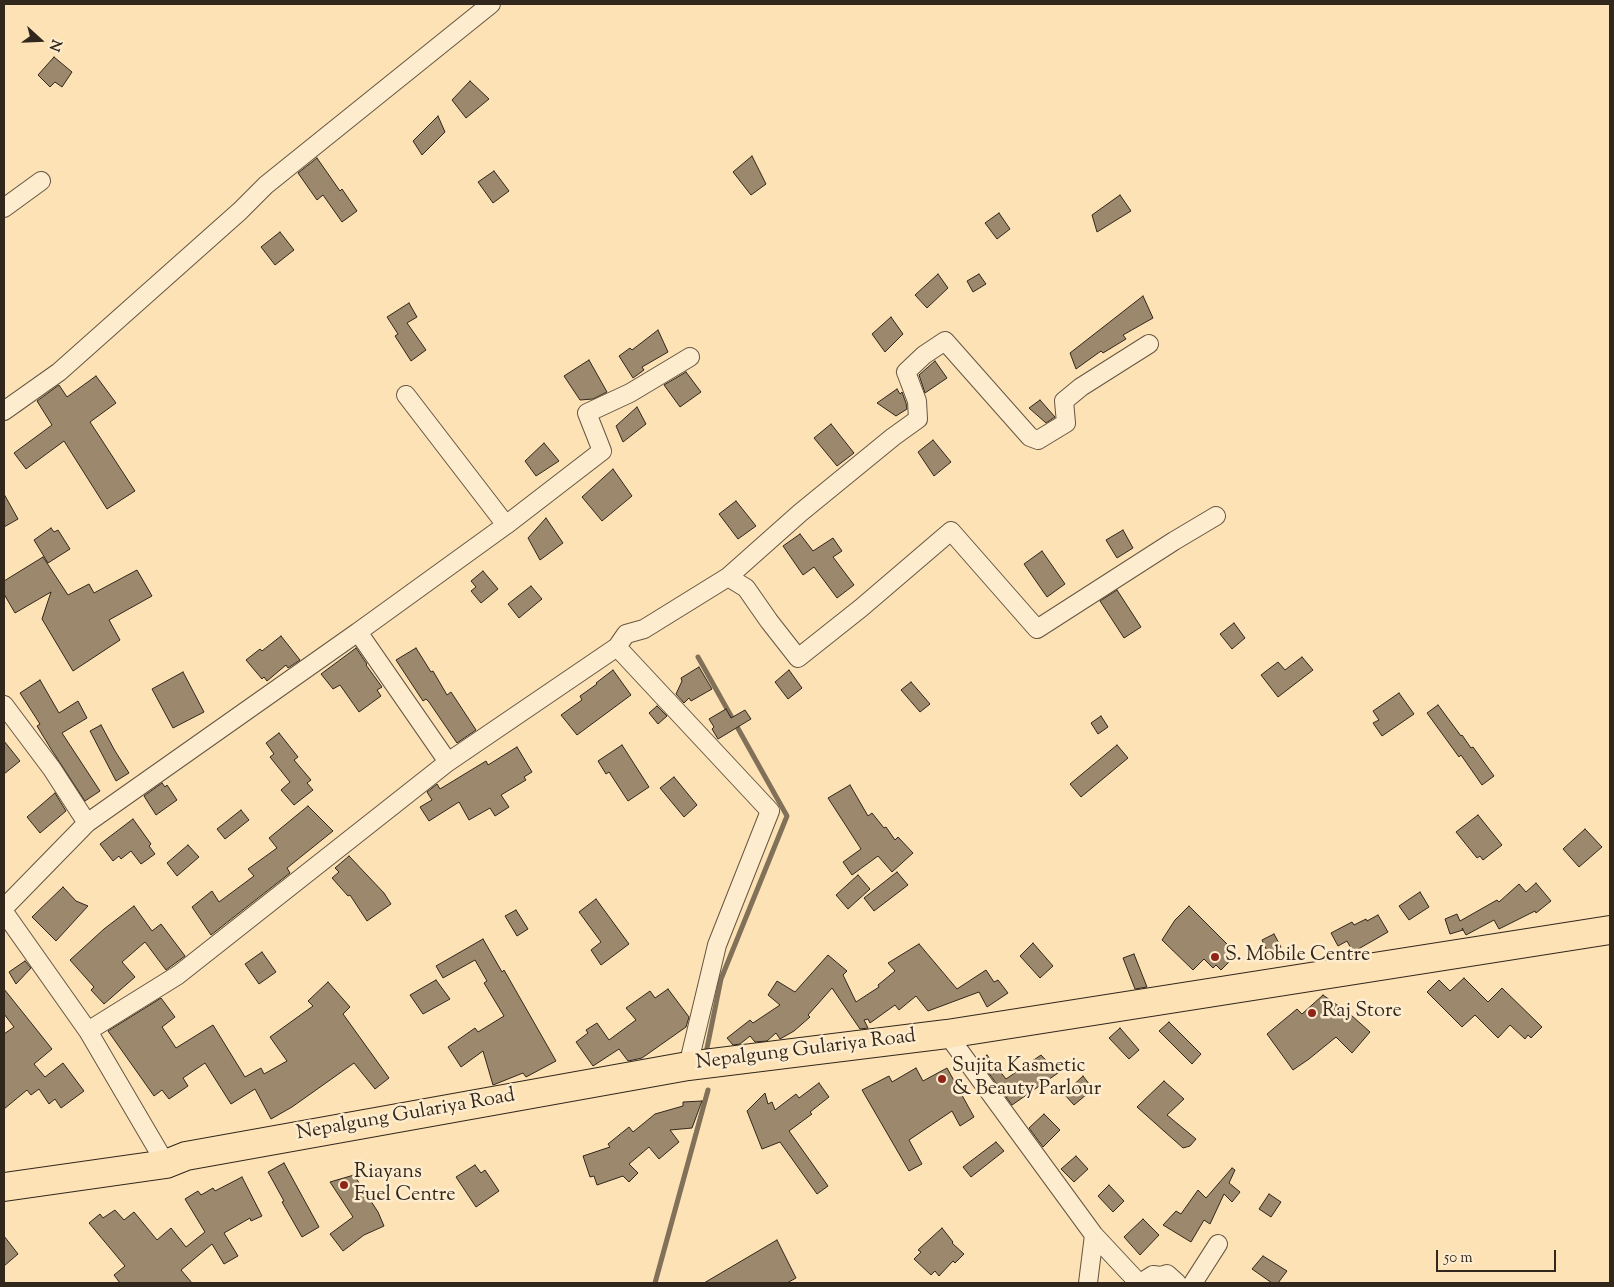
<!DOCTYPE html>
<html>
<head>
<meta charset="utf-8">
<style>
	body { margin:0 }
	#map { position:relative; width:1614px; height:1287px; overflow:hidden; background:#fde2b5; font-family:"Sorts Mill Goudy",serif }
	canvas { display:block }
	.frame { position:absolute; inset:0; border:5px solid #32271c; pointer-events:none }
	.north { position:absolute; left:15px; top:15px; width:50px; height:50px; -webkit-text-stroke:4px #feeccf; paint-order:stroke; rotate:110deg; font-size:14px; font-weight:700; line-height:20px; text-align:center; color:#32271c }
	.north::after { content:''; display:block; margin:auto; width:18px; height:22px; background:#32271c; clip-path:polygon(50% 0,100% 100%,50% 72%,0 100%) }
	.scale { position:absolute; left:1436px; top:1250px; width:120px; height:22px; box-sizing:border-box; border:2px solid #32271c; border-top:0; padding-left:6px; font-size:15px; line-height:18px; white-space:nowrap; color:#32271c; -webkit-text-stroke:4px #feeccf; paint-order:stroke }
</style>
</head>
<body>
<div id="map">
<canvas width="1614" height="1287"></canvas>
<div class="frame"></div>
<div class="north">N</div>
<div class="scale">50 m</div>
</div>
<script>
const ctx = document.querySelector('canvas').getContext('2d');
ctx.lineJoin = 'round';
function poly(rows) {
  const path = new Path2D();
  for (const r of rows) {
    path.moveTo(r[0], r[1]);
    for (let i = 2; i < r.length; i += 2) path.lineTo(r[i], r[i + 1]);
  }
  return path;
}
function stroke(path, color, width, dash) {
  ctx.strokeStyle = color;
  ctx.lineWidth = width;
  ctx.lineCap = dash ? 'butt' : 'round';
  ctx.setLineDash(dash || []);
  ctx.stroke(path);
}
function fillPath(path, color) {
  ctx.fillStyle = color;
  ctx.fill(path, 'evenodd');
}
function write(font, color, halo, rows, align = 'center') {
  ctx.font = font + ' "Sorts Mill Goudy",serif';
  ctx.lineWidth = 5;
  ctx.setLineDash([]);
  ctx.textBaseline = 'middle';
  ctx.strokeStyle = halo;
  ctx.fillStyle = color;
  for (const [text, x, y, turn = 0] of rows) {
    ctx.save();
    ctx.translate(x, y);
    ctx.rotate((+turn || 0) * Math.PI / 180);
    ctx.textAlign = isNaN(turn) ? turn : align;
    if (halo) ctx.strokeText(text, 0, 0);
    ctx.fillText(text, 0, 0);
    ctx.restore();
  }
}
stroke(poly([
	[698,657,787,816,721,979,706,1053],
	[655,1283,708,1090]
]), '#827159', 5);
const building = poly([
	[54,57,72,72,62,87,55,82,50,87,38,75,54,57],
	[470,81,489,99,466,118,452,100,470,81],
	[438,116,445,132,422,155,413,141,438,116],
	[752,156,766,184,751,195,733,172,752,156],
	[317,158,340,191,342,189,357,211,342,222,323,195,317,200,298,173,317,158],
	[494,171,509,191,493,203,478,182,494,171],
	[1120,195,1131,211,1097,232,1092,215,1120,195],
	[999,213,1010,229,997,239,985,223,999,213],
	[280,232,294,250,275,265,261,247,280,232],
	[938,274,948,288,927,308,915,295,938,274],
	[979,274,986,284,973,292,967,281,979,274],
	[1143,296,1153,318,1123,335,1126,339,1103,353,1101,351,1076,369,1070,353,1143,296],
	[409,303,417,317,407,323,426,350,411,361,395,336,398,334,387,317,409,303],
	[891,317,903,334,885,352,872,334,891,317],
	[658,330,668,352,642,367,644,370,633,378,619,356,630,348,632,350,658,330],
	[589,360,607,392,593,399,580,400,564,376,589,360],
	[935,361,947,378,925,393,919,375,935,361],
	[686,372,701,392,680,407,664,385,686,372],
	[96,376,116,403,90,422,135,491,107,509,64,441,26,469,14,453,52,425,37,401,59,385,67,397,96,376],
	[897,389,900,394,902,392,906,403,907,409,896,416,877,403,897,389],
	[1040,400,1055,417,1046,423,1029,408,1040,400],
	[637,407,646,424,623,442,616,426,637,407],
	[831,424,854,453,837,466,814,438,831,424],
	[933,440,951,462,934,476,918,452,933,440],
	[544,443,559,461,536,476,525,461,544,443],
	[613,469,632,496,602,521,582,497,613,469],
	[4,494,18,519,4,527,4,494],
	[736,501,756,526,738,539,719,514,736,501],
	[546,518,563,543,540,560,528,538,546,518],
	[51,528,54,532,58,530,70,549,48,563,34,540,51,528],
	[1123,530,1133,548,1117,558,1106,540,1123,530],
	[800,534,813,551,833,538,842,551,833,557,854,585,837,598,814,567,803,575,783,546,800,534],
	[1042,551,1065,584,1047,597,1024,564,1042,551],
	[43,557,68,595,89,584,94,593,137,570,152,596,109,620,120,640,73,671,42,619,51,592,15,613,4,594,4,581,43,557],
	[483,571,498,589,481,603,471,591,476,587,471,581,483,571],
	[531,586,542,599,519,618,508,604,531,586],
	[1117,590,1141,627,1124,638,1100,601,1117,590],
	[1234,623,1245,638,1232,649,1220,634,1234,623],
	[281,636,300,660,288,668,286,665,267,681,264,677,262,679,246,660,260,649,262,651,281,636],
	[356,648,367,664,366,665,382,687,377,690,381,696,359,712,340,685,333,689,321,674,356,648],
	[416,648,431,672,433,671,447,695,451,692,476,730,457,743,429,702,426,699,423,701,396,660,416,648],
	[1302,657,1313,670,1278,697,1261,675,1278,662,1285,670,1302,657],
	[699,667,712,689,691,701,689,698,684,703,676,694,682,681,681,678,699,667],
	[613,670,631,695,577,735,561,715,582,700,580,696,597,684,596,683,613,670],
	[789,670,802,688,788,699,775,682,789,670],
	[183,672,204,712,173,728,152,689,183,672],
	[40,680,59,713,78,701,87,718,62,733,100,791,85,801,51,749,37,726,40,724,20,693,40,680],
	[911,682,930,704,920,712,901,690,911,682],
	[1399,693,1414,714,1382,736,1373,723,1379,720,1373,711,1399,693],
	[1438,705,1461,736,1462,735,1471,748,1473,747,1494,776,1482,785,1461,755,1459,757,1427,713,1438,705],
	[657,706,667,716,658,724,649,713,657,706],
	[726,709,731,718,745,710,751,719,718,739,712,729,714,727,709,719,726,709],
	[1101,716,1108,727,1098,734,1091,723,1101,716],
	[101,725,115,751,129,773,116,781,90,731,101,725],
	[279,733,298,757,294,760,311,780,307,783,313,790,294,805,281,790,290,782,270,757,274,754,266,743,279,733],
	[4,741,20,761,4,774,4,741],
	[622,745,649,787,628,801,609,772,606,774,598,761,622,745],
	[1117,745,1128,758,1081,797,1070,784,1117,745],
	[517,747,532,772,524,777,526,780,501,795,509,807,495,816,490,808,469,820,459,802,429,821,420,807,432,800,427,792,437,784,440,789,486,761,488,765,517,747],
	[674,777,697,805,684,817,660,788,674,777],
	[162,783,165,787,167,785,177,800,156,815,144,796,162,783],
	[850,785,868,816,872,813,884,828,886,827,895,840,898,837,913,853,892,872,878,856,852,875,843,862,861,849,828,798,850,785],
	[55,793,66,811,40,833,27,817,55,793],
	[308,806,333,831,287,868,290,873,211,935,192,907,212,891,219,902,254,876,248,869,277,848,269,838,308,806],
	[241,810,249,820,225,839,217,829,241,810],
	[1478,815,1502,845,1483,860,1480,856,1477,858,1456,832,1478,815],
	[133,819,151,844,149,846,155,854,141,864,131,851,121,859,119,856,113,861,100,844,133,819],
	[1585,829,1602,847,1579,867,1563,849,1585,829],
	[188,845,199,857,177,876,167,863,188,845],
	[349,856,384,893,391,904,367,921,350,895,348,896,332,878,339,872,335,868,349,856],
	[897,872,908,885,874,911,864,898,897,872],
	[858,875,870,889,848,909,836,895,858,875],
	[1536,883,1551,901,1536,913,1535,911,1499,929,1494,920,1466,935,1462,928,1463,930,1450,934,1445,919,1457,914,1460,921,1497,900,1499,902,1519,884,1526,892,1536,883],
	[63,887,76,901,88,906,56,941,32,917,63,887],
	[1420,892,1429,907,1409,920,1399,906,1420,892],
	[596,899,629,944,601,965,591,950,601,942,579,912,596,899],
	[134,906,152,931,161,924,185,956,166,970,145,942,122,962,135,977,104,1004,91,990,94,987,70,960,104,929,134,906],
	[1189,906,1237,954,1221,970,1216,965,1213,968,1204,959,1193,970,1162,940,1175,920,1189,906],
	[516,910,528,929,517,936,505,916,516,910],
	[1378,915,1388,932,1353,952,1347,941,1338,946,1331,933,1352,922,1354,925,1366,919,1367,921,1378,915],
	[1274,934,1281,947,1268,953,1262,940,1274,934],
	[483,939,502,972,504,970,556,1061,526,1077,523,1073,493,1085,483,1051,461,1067,448,1047,475,1028,478,1032,504,1016,484,983,487,981,475,960,443,978,436,966,483,939],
	[1033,943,1053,966,1040,978,1020,956,1033,943],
	[919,944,957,989,986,970,994,982,998,980,1008,993,987,1007,979,992,928,1011,916,996,899,1010,895,1005,870,1023,868,1019,864,1020,868,1028,860,1029,832,988,808,1015,810,1017,794,1031,780,1039,776,1033,767,1041,755,1042,750,1036,740,1044,733,1045,727,1038,750,1020,753,1023,780,1005,768,995,777,981,795,992,828,955,847,971,843,975,856,1002,879,987,878,985,895,971,888,963,919,944],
	[262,952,276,972,259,984,245,964,262,952],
	[1134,954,1147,987,1135,989,1123,958,1134,954],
	[25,961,31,968,16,984,9,972,25,961],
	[1464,978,1488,1002,1502,988,1542,1027,1531,1038,1528,1035,1525,1039,1510,1025,1498,1038,1475,1015,1462,1027,1427,992,1439,980,1450,991,1464,978],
	[436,980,450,999,423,1014,410,995,436,980],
	[328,982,350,1007,343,1014,389,1078,375,1089,354,1063,292,1107,271,1119,255,1089,231,1104,205,1063,183,1078,188,1086,169,1099,162,1090,154,1096,108,1031,161,998,175,1017,162,1027,176,1048,213,1025,245,1077,261,1068,264,1074,287,1061,270,1037,313,1006,308,1001,328,982],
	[4,989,52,1049,34,1064,45,1077,63,1063,84,1091,61,1108,55,1099,49,1104,39,1089,31,1095,27,1090,4,1109,4,1034,14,1027,4,1014,4,989],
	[668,989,689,1017,686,1027,642,1058,628,1061,619,1049,593,1066,576,1042,588,1033,586,1030,597,1023,609,1040,636,1020,626,1008,650,991,655,998,668,989],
	[1323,995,1351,1015,1370,1032,1352,1053,1336,1037,1309,1059,1293,1070,1267,1034,1297,1009,1302,1014,1323,995],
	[1169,1022,1201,1054,1192,1064,1159,1031,1169,1022],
	[1120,1028,1139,1050,1129,1059,1109,1038,1120,1028],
	[987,1055,1006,1079,1041,1055,1058,1073,1012,1105,980,1061,987,1055],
	[916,1068,923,1081,947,1068,974,1117,960,1126,952,1111,909,1140,922,1164,909,1171,862,1090,889,1076,892,1082,916,1068],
	[1083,1076,1093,1089,1074,1105,1064,1094,1083,1076],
	[1164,1081,1184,1099,1167,1115,1196,1139,1190,1146,1183,1148,1137,1107,1164,1081],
	[819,1083,829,1097,810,1112,812,1114,789,1131,828,1186,817,1194,780,1142,762,1149,747,1111,765,1093,768,1104,772,1102,775,1110,796,1094,799,1098,819,1083],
	[702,1101,692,1128,670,1130,679,1142,659,1159,649,1147,629,1164,638,1173,629,1182,623,1176,597,1185,594,1176,590,1177,583,1156,610,1147,608,1144,629,1127,633,1132,655,1114,683,1106,683,1102,702,1101],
	[1044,1114,1060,1130,1043,1147,1029,1128,1044,1114],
	[996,1142,1004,1151,971,1177,963,1167,996,1142],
	[1076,1156,1088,1169,1074,1182,1061,1169,1076,1156],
	[284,1163,319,1227,302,1237,282,1202,284,1201,268,1172,284,1163],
	[475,1165,481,1173,485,1170,499,1191,476,1207,456,1177,475,1165],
	[1232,1168,1235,1170,1229,1183,1240,1192,1232,1202,1224,1194,1210,1224,1204,1220,1191,1242,1163,1225,1176,1211,1181,1214,1198,1190,1206,1198,1232,1168],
	[354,1175,378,1212,384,1226,364,1235,343,1251,330,1234,353,1217,330,1182,354,1175],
	[242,1177,262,1216,251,1221,250,1218,224,1233,238,1256,224,1264,212,1244,181,1270,192,1283,120,1283,114,1275,125,1266,89,1223,100,1214,103,1218,115,1210,124,1220,134,1212,157,1240,171,1228,186,1247,205,1232,185,1199,198,1191,201,1195,213,1188,215,1191,242,1177],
	[1109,1185,1124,1201,1113,1212,1098,1196,1109,1185],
	[1269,1194,1281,1202,1271,1217,1259,1209,1269,1194],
	[1143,1219,1159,1235,1140,1255,1124,1237,1143,1219],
	[942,1228,953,1242,952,1243,964,1254,955,1263,953,1261,939,1276,935,1271,931,1275,914,1259,921,1252,918,1250,942,1228],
	[4,1236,18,1254,4,1266,4,1236],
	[777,1240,796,1278,787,1283,704,1283,777,1240],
	[1263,1256,1287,1271,1278,1283,1272,1283,1252,1269,1263,1256]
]);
fillPath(building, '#9c886c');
stroke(building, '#32271c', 1);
const street = poly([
	[4,208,41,181],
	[406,395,506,525],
	[4,411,59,372,240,211,266,185,491,4],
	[728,577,746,588,769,621,798,658,861,608,951,531,1037,629,1174,541,1216,516],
	[358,632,506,525,602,451,587,413,630,393,690,357],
	[617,647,626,634,644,629,728,577,800,513,893,437,918,419,917,401,906,372,924,355,945,341,1030,437,1038,440,1066,423,1064,401,1081,387,1149,344],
	[4,705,52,769,87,823],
	[4,908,87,823,358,632,448,762,617,647,770,811,717,945,688,1066],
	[4,912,88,1031,166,1164],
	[88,1031,178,975,448,762],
	[947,1034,1094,1235,1088,1283],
	[1094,1235,1136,1280,1142,1282,1153,1275,1161,1276,1167,1274,1177,1283],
	[1193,1283,1218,1244]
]);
const primary = poly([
	[4,1187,166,1164,186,1156,688,1066,947,1034,1610,930]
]);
stroke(street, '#655642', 20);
stroke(primary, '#32271c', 30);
stroke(street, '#feeccf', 18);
stroke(primary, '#fde2b5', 28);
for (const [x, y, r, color] of [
	[1215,957,5,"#8f2418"],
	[1312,1013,5,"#8f2418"],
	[942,1079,5,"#8f2418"],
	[344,1185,5,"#8f2418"]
]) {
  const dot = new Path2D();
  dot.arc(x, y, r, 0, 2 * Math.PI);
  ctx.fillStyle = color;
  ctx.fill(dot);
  stroke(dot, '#feeccf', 2);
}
write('20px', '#32271c', '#feeccf', [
	["S. Mobile Centre",1225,957],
	["Raj Store",1322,1013],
	["Sujita Kasmetic",952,1068],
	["& Beauty Parlour",952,1091],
	["Riayans",354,1174],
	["Fuel Centre",354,1197]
], 'left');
write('20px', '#32271c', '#feeccf', [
	["Nepalgung Gulariya Road",806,1051,-7],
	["Nepalgung Gulariya Road",406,1116,-10]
]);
</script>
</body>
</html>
